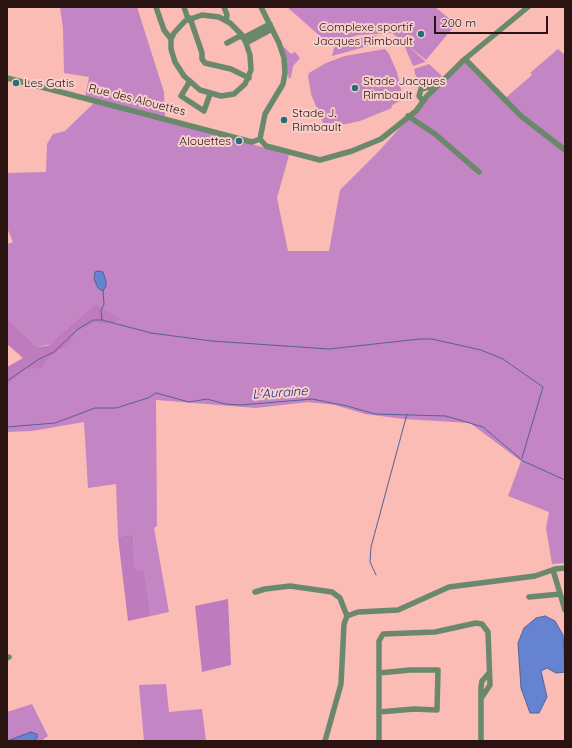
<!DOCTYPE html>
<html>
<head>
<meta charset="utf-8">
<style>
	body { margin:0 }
	#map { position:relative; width:572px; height:748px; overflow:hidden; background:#fabcb4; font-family:Quicksand,sans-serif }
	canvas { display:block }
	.frame { position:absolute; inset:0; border:8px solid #2a1412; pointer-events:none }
	.scale { position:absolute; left:434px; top:16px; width:114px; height:18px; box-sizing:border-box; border:2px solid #2a1412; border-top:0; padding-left:5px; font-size:12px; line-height:14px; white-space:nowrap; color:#2a1412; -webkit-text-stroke:3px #f7d0cb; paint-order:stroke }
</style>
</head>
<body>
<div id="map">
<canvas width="572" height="748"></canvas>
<div class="frame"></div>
<div class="scale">200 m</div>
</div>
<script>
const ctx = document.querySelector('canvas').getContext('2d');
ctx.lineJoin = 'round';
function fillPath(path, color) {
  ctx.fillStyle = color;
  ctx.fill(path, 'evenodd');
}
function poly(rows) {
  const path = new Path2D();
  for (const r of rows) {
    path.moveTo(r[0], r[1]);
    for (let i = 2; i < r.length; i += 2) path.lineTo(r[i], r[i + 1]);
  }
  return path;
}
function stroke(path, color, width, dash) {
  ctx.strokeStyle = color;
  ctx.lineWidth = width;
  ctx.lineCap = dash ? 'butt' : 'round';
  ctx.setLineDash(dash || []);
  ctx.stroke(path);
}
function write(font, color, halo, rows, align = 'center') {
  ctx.font = font + ' Quicksand,sans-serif';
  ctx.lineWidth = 4;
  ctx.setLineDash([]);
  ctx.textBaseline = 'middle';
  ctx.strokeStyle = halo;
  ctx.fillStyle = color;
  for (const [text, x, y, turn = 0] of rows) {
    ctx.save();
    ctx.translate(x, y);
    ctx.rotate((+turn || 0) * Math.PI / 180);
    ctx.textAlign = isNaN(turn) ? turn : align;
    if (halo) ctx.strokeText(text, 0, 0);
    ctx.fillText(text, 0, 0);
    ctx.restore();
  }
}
fillPath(poly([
	[60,7,137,7,164,92,165,118,289,155,277,198,288,251,329,251,340,190,378,152,410,117,415,115,461,58,503,100,532,75,530,73,558,49,565,55,565,563,552,564,546,528,549,512,508,496,521,461,470,423,404,419,365,414,335,405,308,402,256,408,156,400,157,526,154,528,169,612,151,616,144,569,135,570,133,534,118,537,116,484,88,488,84,422,32,431,7,432,7,386,27,369,45,362,61,350,76,333,95,323,106,325,95,304,59,335,51,344,37,347,7,318,7,244,13,242,7,228,7,173,46,172,47,144,53,134,65,131,96,101,85,98,89,77,64,73,63,29],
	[287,7,435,7,456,24,426,60,392,33,358,35,329,44],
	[377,35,371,40,368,46,332,56,334,48,341,42],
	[407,45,425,61,425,62,413,66,405,47],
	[283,46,291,54,295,52,300,58,293,66,291,77,289,79],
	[385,49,389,54,397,72,402,94,401,100,391,106,392,108,360,121,337,126,337,123,327,124,323,123,311,94,308,76,309,73,326,63,345,56],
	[429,64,442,76,437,82,422,85,419,89,414,69],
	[166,684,169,712,202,709,206,741,144,741,139,685],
	[32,704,48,736,41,741,7,741,7,712]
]), '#c385c3');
fillPath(poly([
	[95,304,120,319,106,325,95,323,76,333,67,345,45,362,43,367,27,369,7,386,7,367,23,358,7,344,7,318,37,347,46,346,51,344,59,335],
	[133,534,135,570,144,569,151,616,128,621,118,537],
	[228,599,231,665,202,672,195,606]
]), '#be7bbe');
const water = poly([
	[98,271,103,272,106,281,106,286,103,291,98,288,94,279,95,272,98,271],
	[545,616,555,621,563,635,565,672,556,673,547,668,541,671,547,697,539,713,530,713,521,688,518,643,524,628,536,618,545,616],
	[31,732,37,734,37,738,33,741,7,741,31,732]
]);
fillPath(water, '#6583d0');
stroke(water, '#536297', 1);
stroke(poly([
	[102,320,101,310,104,304,103,291],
	[7,381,39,359,54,352,78,329,93,320,102,320,151,333,212,341,329,349,420,339,432,339,481,350,503,359,543,387,522,458],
	[7,427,55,423,95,408,116,408,148,398,156,393,189,402,207,399,225,404,241,405,312,399,347,406,375,414,446,416,483,427,523,461,565,480],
	[376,575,370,562,371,547,407,414]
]), '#536297', 1);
stroke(poly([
	[156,7,164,30,171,39],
	[184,7,188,19],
	[224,7,227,15,226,20],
	[202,15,219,17,230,23,242,35,246,43,250,55,251,70,245,84,234,94,221,96,200,90,184,76,175,62,171,49,171,39,174,33,185,21,202,15],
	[190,18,202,53,202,59,205,63,231,69,249,78],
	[243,38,270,24],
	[227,43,242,35],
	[246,43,272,29],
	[465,59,521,116,565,150],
	[7,78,252,142,260,139],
	[190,81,181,96,204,111,210,94],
	[423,101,419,96,421,89,438,85],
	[408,116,435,134,479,172],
	[260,139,266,146,320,160,352,151,381,139,416,111,427,96,465,59,528,7],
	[260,139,265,114,283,84,285,73,284,58,279,43,261,7],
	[553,570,565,610],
	[255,592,265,589,290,586,332,592,340,598,347,616],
	[529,597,560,594],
	[7,658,9,657],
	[379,673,410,670,438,670,437,710,414,709,379,712],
	[325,741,341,684,344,624,347,616,358,612,398,610,449,587,535,576,555,569,565,568],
	[379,741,379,641,383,634,435,632,476,623,482,624,488,632,490,685,482,697],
	[481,741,481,687,482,681,489,673]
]), '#6a896c', 5.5);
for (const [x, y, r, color] of [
	[421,34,4,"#256f78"],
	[16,83,4,"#256f78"],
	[355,88,4,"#256f78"],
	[284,120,4,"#256f78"],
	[239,141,4,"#256f78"]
]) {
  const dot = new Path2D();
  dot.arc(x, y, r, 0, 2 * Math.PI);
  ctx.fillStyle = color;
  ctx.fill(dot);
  stroke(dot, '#f7d0cb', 1.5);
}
write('12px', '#2a1412', '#f7d0cb', [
	["Complexe sportif",413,27,"right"],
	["Jacques Rimbault",413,41,"right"],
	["Stade Jacques",363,81],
	["Rimbault",363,95],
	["Les Gatis",24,83],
	["Stade J.",292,113],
	["Rimbault",292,127],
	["Alouettes",231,141,"right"]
], 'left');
write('12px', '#2a1412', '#f7d0cb', [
	["Rue des Alouettes",137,100,14]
]);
write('italic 13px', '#152c86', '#f7d0cb', [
	["L'Auraine",280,393,-4]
]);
</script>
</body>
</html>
